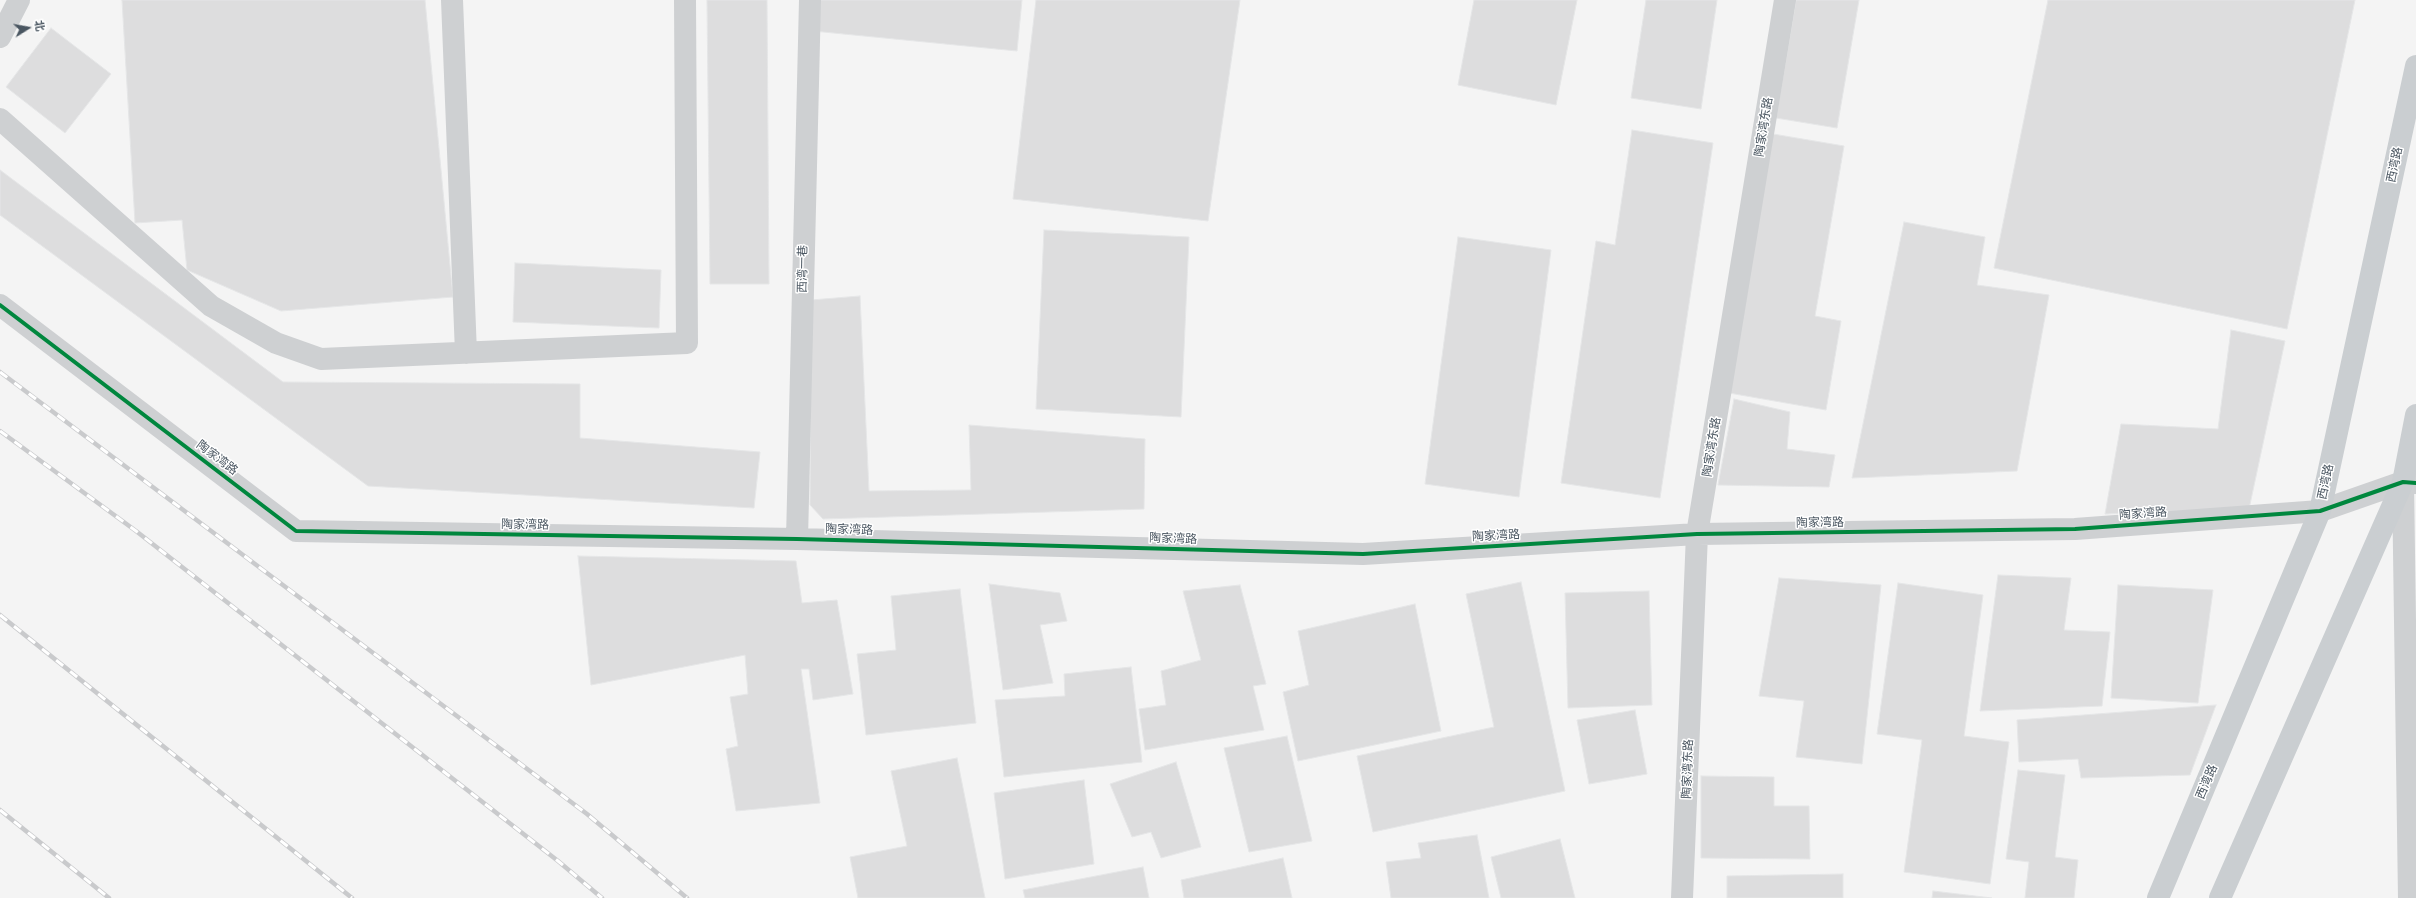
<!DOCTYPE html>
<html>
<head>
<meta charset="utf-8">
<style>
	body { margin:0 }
	#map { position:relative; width:2416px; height:898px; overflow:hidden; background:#f4f4f4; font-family:Manrope,"Noto Sans SC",sans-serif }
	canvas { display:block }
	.north { position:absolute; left:8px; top:8px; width:40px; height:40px; -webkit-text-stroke:3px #fff; paint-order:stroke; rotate:79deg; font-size:11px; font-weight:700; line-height:16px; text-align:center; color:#4a5661 }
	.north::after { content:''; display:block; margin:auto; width:14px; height:18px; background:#4a5661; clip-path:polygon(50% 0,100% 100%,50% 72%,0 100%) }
</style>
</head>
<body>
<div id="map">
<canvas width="2416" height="898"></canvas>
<div class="north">北</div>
</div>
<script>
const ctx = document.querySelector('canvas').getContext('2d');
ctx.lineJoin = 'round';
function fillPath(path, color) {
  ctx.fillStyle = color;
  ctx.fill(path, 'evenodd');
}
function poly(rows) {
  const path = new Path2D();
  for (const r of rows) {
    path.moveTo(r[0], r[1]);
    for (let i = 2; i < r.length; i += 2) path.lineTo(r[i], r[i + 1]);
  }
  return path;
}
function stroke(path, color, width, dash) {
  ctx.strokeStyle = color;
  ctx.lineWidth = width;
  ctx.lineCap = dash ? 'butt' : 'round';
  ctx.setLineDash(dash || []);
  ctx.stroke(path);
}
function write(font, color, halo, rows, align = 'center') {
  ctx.font = font + ' Manrope,"Noto Sans SC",sans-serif';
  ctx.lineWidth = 3;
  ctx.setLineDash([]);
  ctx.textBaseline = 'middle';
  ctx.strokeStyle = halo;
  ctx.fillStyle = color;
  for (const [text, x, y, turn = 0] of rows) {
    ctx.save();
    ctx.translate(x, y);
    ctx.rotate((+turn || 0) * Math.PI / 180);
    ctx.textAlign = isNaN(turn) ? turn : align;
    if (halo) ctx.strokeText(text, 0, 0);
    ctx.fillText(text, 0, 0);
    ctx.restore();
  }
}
const building = poly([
	[122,0,425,0,453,297,281,311,187,270,182,220,135,223,122,0],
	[707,0,767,0,769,284,710,284,707,0],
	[816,0,1022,0,1017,51,813,31,816,0],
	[1036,0,1240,0,1208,221,1013,199,1036,0],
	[1474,0,1577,0,1556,105,1458,85,1474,0],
	[1646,0,1717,0,1701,109,1631,98,1646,0],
	[1796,0,1859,0,1837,128,1776,118,1796,0],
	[2048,0,2355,0,2287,329,1994,268,2048,0],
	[51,28,111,74,65,133,6,87,51,28],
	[1632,130,1713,143,1660,498,1561,483,1596,241,1615,245,1632,130],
	[1773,134,1844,146,1815,316,1841,321,1826,410,1729,393,1773,134],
	[0,170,283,382,580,384,580,438,760,452,754,508,368,486,0,215,0,170],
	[1904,222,1985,237,1977,285,2049,295,2017,471,1852,478,1904,222],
	[1044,230,1189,237,1181,417,1036,409,1044,230],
	[1458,237,1551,250,1519,497,1425,484,1458,237],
	[515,263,661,270,659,328,513,322,515,263],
	[860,296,869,491,971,490,969,425,1145,439,1144,509,823,519,810,505,811,300,860,296],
	[2231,330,2285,341,2249,509,2105,514,2121,424,2218,429,2231,330],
	[1734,399,1790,412,1787,449,1835,455,1829,487,1718,485,1734,399],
	[578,556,796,561,802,603,837,600,853,694,813,700,809,669,801,669,820,803,736,811,726,749,738,746,730,697,748,694,745,655,591,685,578,556],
	[1998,575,2071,578,2064,630,2110,632,2102,706,1980,711,1998,575],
	[1779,578,1881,585,1862,764,1796,757,1804,701,1759,696,1779,578],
	[1521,582,1565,791,1373,832,1357,756,1494,727,1466,594,1521,582],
	[1898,583,1983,595,1964,736,2009,742,1990,884,1904,872,1922,740,1877,734,1898,583],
	[989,584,1060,593,1067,621,1040,625,1053,683,1003,690,989,584],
	[1240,585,1266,684,1253,686,1264,730,1145,750,1139,709,1166,705,1161,671,1201,660,1183,591,1240,585],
	[2118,585,2213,590,2198,703,2111,698,2118,585],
	[960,589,976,723,866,735,857,654,896,650,891,596,960,589],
	[1649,591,1652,705,1568,708,1565,593,1649,591],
	[1415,604,1441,731,1298,761,1283,692,1309,685,1298,631,1415,604],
	[1131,667,1142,762,1004,777,995,700,1065,696,1064,674,1131,667],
	[2216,705,2190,775,2081,778,2078,759,2019,762,2017,720,2216,705],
	[1635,710,1647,774,1589,784,1577,720,1635,710],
	[1287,736,1312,841,1249,852,1224,748,1287,736],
	[957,758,985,898,858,898,850,857,907,846,891,771,957,758],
	[1176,762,1201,847,1161,858,1151,832,1132,837,1110,784,1176,762],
	[2018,770,2065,775,2055,857,2078,860,2074,898,2025,898,2029,862,2006,859,2018,770],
	[1701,776,1774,777,1774,806,1809,806,1810,859,1701,858,1701,776],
	[1084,780,1094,864,1005,879,994,793,1084,780],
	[1477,835,1489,898,1391,898,1386,862,1421,858,1418,843,1477,835],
	[1560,839,1575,898,1501,898,1491,857,1560,839],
	[1283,858,1292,898,1184,898,1181,880,1283,858],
	[1143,867,1149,898,1025,898,1023,890,1143,867],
	[1843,874,1843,898,1727,898,1727,876,1843,874],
	[1933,891,1992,898,1932,898,1933,891]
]);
fillPath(building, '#ddddde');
stroke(building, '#e5e6e7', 1);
stroke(poly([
	[452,0,466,353],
	[0,37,19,0],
	[0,119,211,306,276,343,321,359,687,343,685,0],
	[0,305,296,531,797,539,1363,554,1697,534,2075,529,2320,511,2403,482,2416,483],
	[2403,482,2409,898],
	[797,539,810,0],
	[1682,898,1697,534,1785,0]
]), '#ced0d2', 22);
stroke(poly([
	[2158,898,2320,511,2416,66],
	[2220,898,2403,482,2416,415]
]), '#caced1', 22);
const rail = poly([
	[0,372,587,814,687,898],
	[0,431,136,531,558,861,602,898],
	[0,615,352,898],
	[0,810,109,898]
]);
stroke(rail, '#c9cacc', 4.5);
stroke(rail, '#fff', 3, [9]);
stroke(poly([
	[0,305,296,531,797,539,1363,554,1697,534,2075,529,2320,511,2403,482,2416,483]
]), '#00873e', 4);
write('12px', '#4a5661', '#fff', [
	["陶家湾东路",1764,127,-81],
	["西湾路",2395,165,-78],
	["西湾一巷",803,269,-89],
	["陶家湾东路",1712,447,-81],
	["陶家湾路",217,458,37],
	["西湾路",2326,482,-78],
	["陶家湾路",2143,514,-4],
	["陶家湾路",1820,523,-1],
	["陶家湾路",525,525,1],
	["陶家湾路",849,530,2],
	["陶家湾路",1496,536,-3],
	["陶家湾路",1173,539,2],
	["陶家湾东路",1688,769,-88],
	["西湾路",2207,782,-67]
]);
</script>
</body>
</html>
